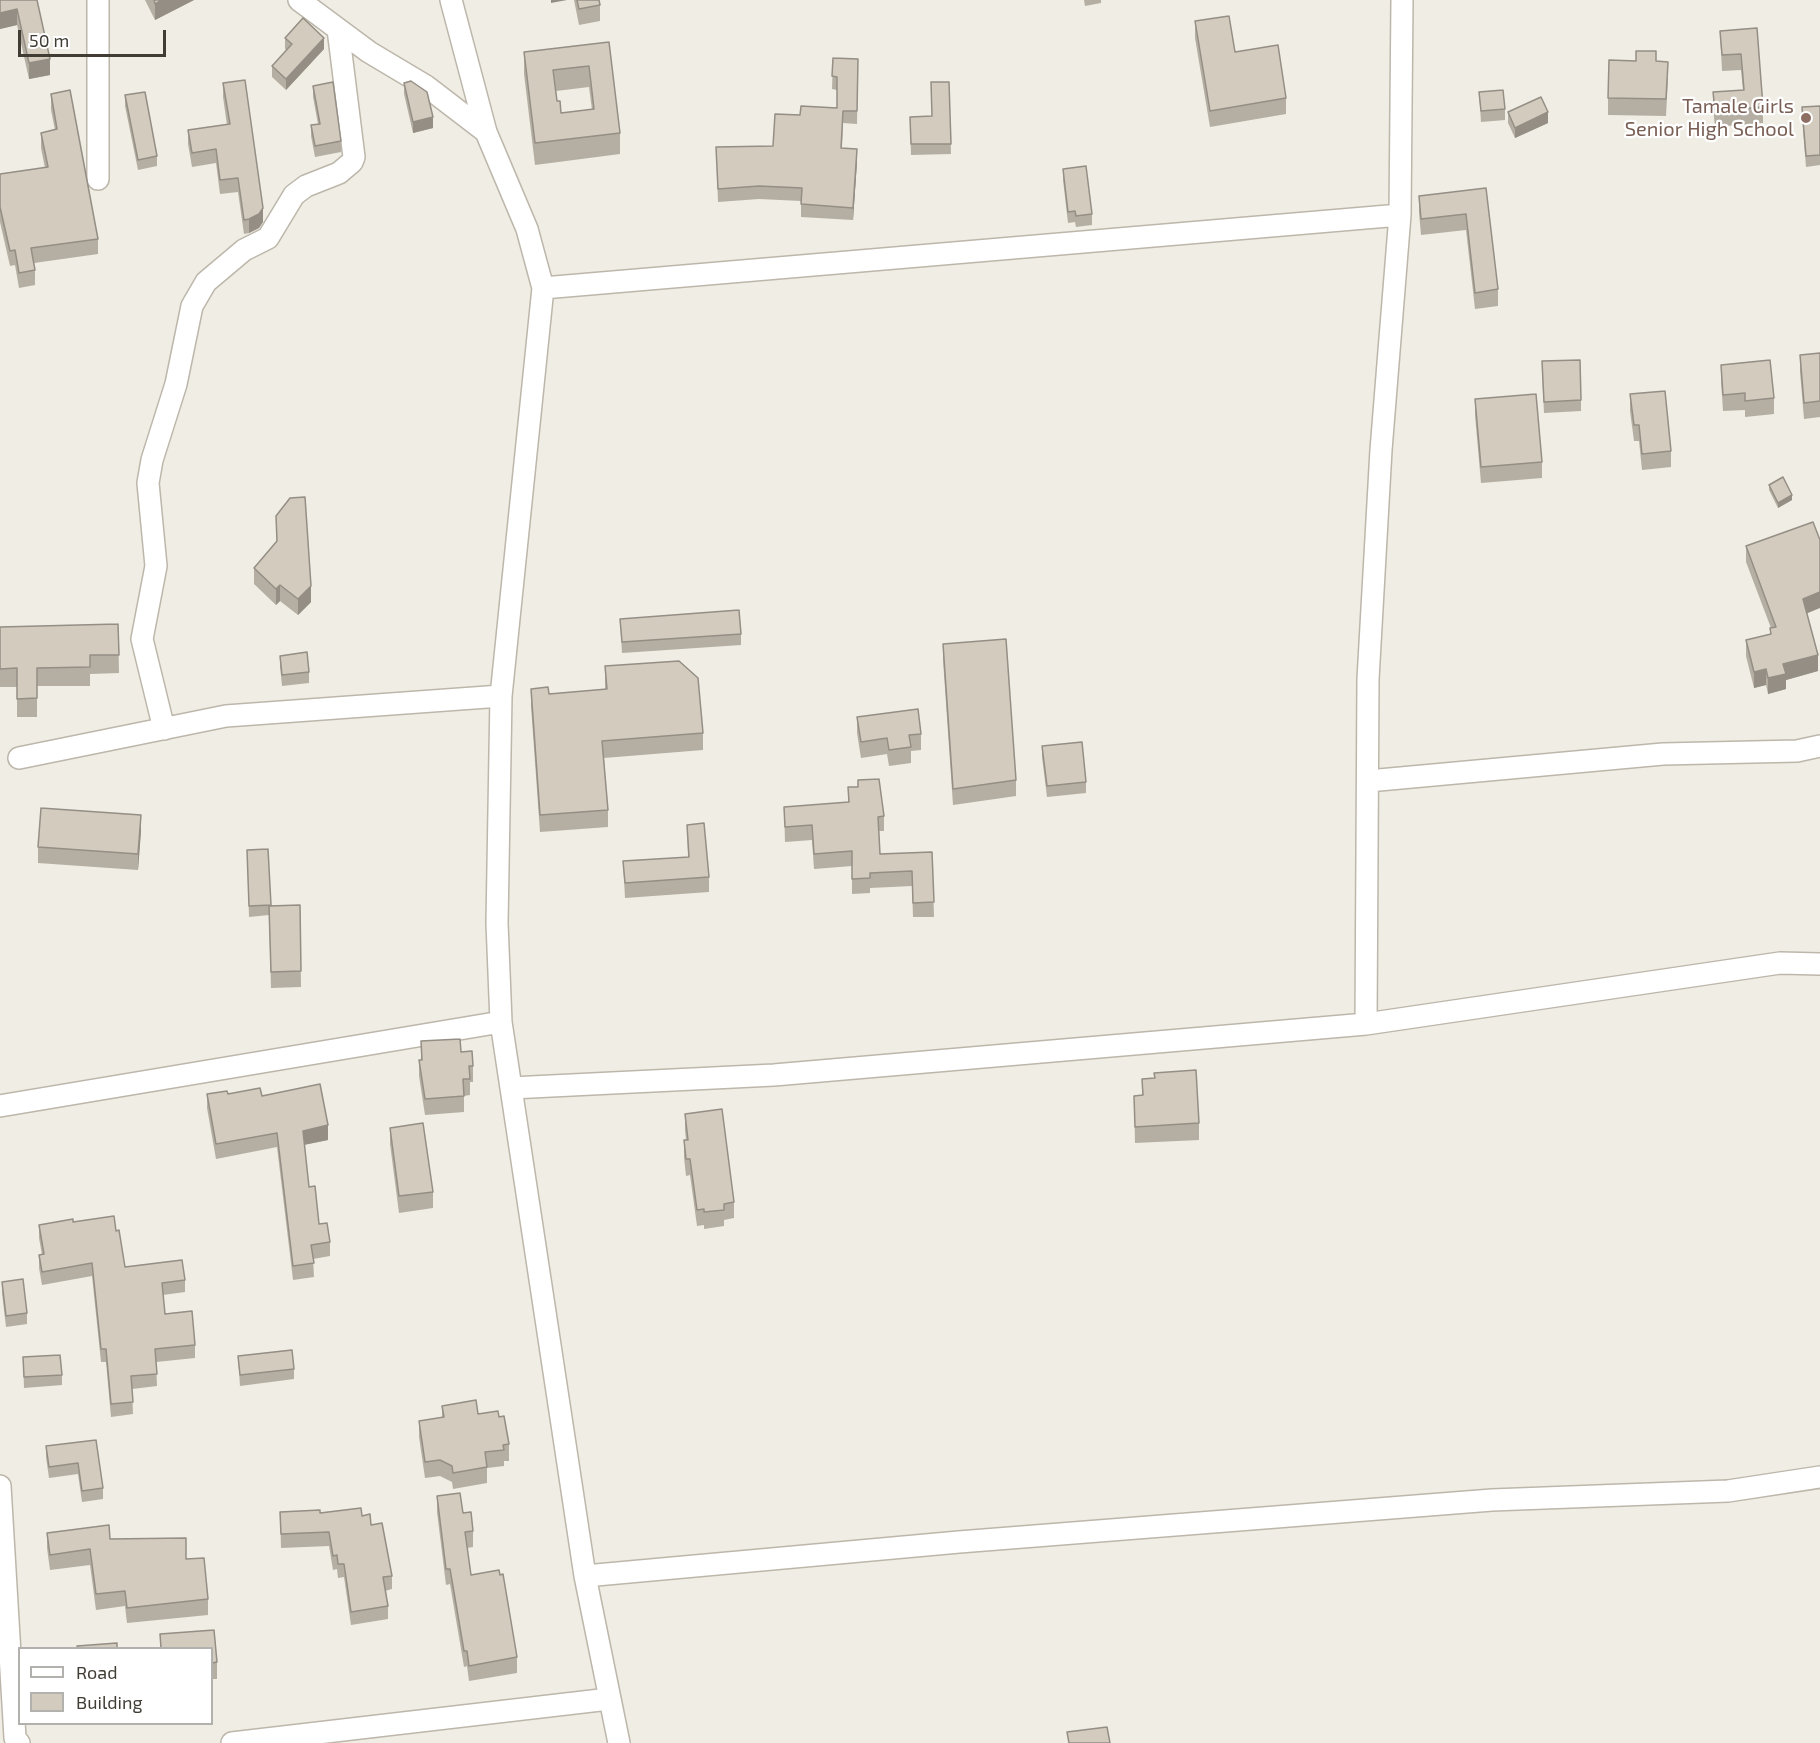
<!DOCTYPE html>
<html>
<head>
<meta charset="utf-8">
<style>
	body { margin:0 }
	#map { position:relative; width:1820px; height:1743px; overflow:hidden; background:#efede4; font-family:"Exo 2",sans-serif }
	canvas { display:block }
	.legend { position:absolute; left:18px; top:1647px; width:195px; height:78px; box-sizing:border-box; background:#fff; border:2px solid #b3b1ae; margin:0; padding:8px 10px; list-style:none; font-size:18px; color:#413d35 }
	.legend li { display:flex; align-items:center; gap:12px; height:30px }
	.legend b { width:30px; border:2px solid #b3b1ae }
	.scale { position:absolute; left:18px; top:30px; width:148px; height:27px; box-sizing:border-box; border:3px solid #413d35; border-top:0; padding-left:8px; font-size:18px; line-height:21px; white-space:nowrap; color:#413d35; -webkit-text-stroke:4px #fff; paint-order:stroke }
</style>
</head>
<body>
<div id="map">
<canvas width="1820" height="1743"></canvas>
<ul class="legend">
<li><b style="height:8px;background:#fff"></b>Road</li>
<li><b style="height:16px;background:#d3cbbe"></b>Building</li>
</ul>
<div class="scale">50 m</div>
</div>
<script>
const ctx = document.querySelector('canvas').getContext('2d');
ctx.lineJoin = 'round';
function poly(rows) {
  const path = new Path2D();
  for (const r of rows) {
    path.moveTo(r[0], r[1]);
    for (let i = 2; i < r.length; i += 2) path.lineTo(r[i], r[i + 1]);
  }
  return path;
}
function stroke(path, color, width, dash) {
  ctx.strokeStyle = color;
  ctx.lineWidth = width;
  ctx.lineCap = dash ? 'butt' : 'round';
  ctx.setLineDash(dash || []);
  ctx.stroke(path);
}
function fillPath(path, color) {
  ctx.fillStyle = color;
  ctx.fill(path, 'evenodd');
}
function write(font, color, halo, rows, align = 'center') {
  ctx.font = font + ' "Exo 2",sans-serif';
  ctx.lineWidth = 4.5;
  ctx.setLineDash([]);
  ctx.textBaseline = 'middle';
  ctx.strokeStyle = halo;
  ctx.fillStyle = color;
  for (const [text, x, y, turn = 0] of rows) {
    ctx.save();
    ctx.translate(x, y);
    ctx.rotate((+turn || 0) * Math.PI / 180);
    ctx.textAlign = isNaN(turn) ? turn : align;
    if (halo) ctx.strokeText(text, 0, 0);
    ctx.fillText(text, 0, 0);
    ctx.restore();
  }
}
const street = poly([
	[299,0,369,52,426,86,486,132],
	[451,0,486,132,527,229,543,288,501,696,497,923,501,1022,585,1576,619,1743],
	[98,179,98,0],
	[543,288,1400,215],
	[164,729,142,639,156,566,148,483,152,460,176,384,192,306,206,282,244,250,268,238,294,195,306,186,339,173,352,162,354,157,338,29],
	[19,758,226,716,501,696],
	[1368,781,1663,754,1797,751,1820,746],
	[1366,1024,1368,679,1381,450,1400,215,1402,0],
	[511,1088,774,1075,1366,1024,1780,963,1820,964],
	[0,1106,501,1022],
	[0,1486,15,1738,19,1743],
	[585,1576,959,1542,1492,1500,1728,1491,1820,1477],
	[232,1743,609,1699]
]);
stroke(street, '#bdb7ab', 24);
stroke(street, '#fff', 21);
fillPath(poly([
	[0,0,37,0,50,75,29,79,17,25,0,29],
	[145,0,194,0,155,20],
	[574,0,599,0,600,5,600,21,579,25],
	[1084,0,1101,0,1101,3,1085,6],
	[1195,21,1235,52,1286,98,1286,114,1210,127,1195,38],
	[1757,28,1763,107,1763,123,1715,127,1713,108,1713,92,1743,90,1741,70,1722,71,1720,31],
	[285,38,324,49,286,90,272,77,272,66,287,50,285,49],
	[609,42,620,133,620,154,535,165,524,74,524,52],
	[589,87,592,110,561,113,557,101,556,91],
	[833,58,858,59,857,124,843,123,842,148,857,162,853,220,801,217,801,201,759,199,718,202,716,147,773,146,800,115,837,108,837,90,832,89],
	[1656,61,1668,78,1666,116,1608,115,1608,98],
	[949,82,951,154,911,155,910,117,932,116],
	[223,83,263,222,259,228,249,233,244,234,238,192,220,194,216,163,192,167,188,144,188,130,227,125,223,97],
	[404,83,433,128,413,133,404,94],
	[313,86,341,141,341,152,315,157,311,136,311,125,318,124,313,97],
	[1479,92,1505,109,1505,120,1481,122],
	[51,94,98,239,98,254,34,263,35,270,35,285,19,288,15,265,10,266,0,222,0,174,45,168,41,148,41,133,55,130,51,110],
	[125,95,157,156,157,166,138,170,125,106],
	[1820,106,1820,165,1806,167,1802,118,1802,107],
	[1508,112,1548,123,1515,138,1508,123],
	[1063,169,1092,214,1092,225,1076,227,1075,222,1068,223,1063,180],
	[1486,188,1498,289,1498,306,1475,309,1466,230,1421,235,1419,212,1419,196],
	[1820,353,1820,417,1804,419,1800,372,1800,355],
	[1721,365,1774,398,1774,414,1745,417,1745,410,1723,411,1721,381],
	[1542,372,1581,400,1581,411,1544,413],
	[1630,394,1671,451,1671,467,1642,470,1639,441,1634,441,1630,411],
	[1475,399,1542,462,1542,478,1481,483,1475,415],
	[1769,485,1792,500,1778,508,1769,490],
	[276,516,311,602,298,615,280,601,276,605,254,584,254,568,277,542],
	[1746,546,1807,613,1818,671,1786,680,1786,689,1768,694,1766,685,1754,688,1746,656,1746,640,1770,634,1770,628,1771,628,1746,562],
	[620,619,741,634,741,645,622,653],
	[118,624,119,673,90,674,90,686,37,686,37,717,17,717,17,687,0,687,0,627],
	[943,644,1016,780,1016,796,953,805,943,660],
	[280,656,309,672,309,683,282,686,280,666],
	[605,666,703,733,703,750,604,758,608,810,608,827,540,832,531,706,531,689,549,694,605,689],
	[857,717,921,734,921,750,911,751,911,763,889,766,887,754,861,758,857,733],
	[1042,746,1086,782,1086,793,1047,797,1042,757],
	[848,787,884,816,884,831,879,831,880,854,932,852,934,917,913,917,912,886,870,888,870,893,852,894,852,866,814,869,812,840,785,842,784,807,848,802],
	[687,825,709,877,709,892,625,898,623,861,688,857],
	[141,831,138,870,38,863,38,847],
	[268,849,271,906,300,905,301,987,271,988,269,915,249,917,247,850],
	[421,1041,461,1052,473,1066,473,1082,470,1082,470,1095,464,1096,464,1112,425,1115,419,1076,419,1060,421,1060],
	[1142,1079,1199,1123,1199,1140,1135,1143,1134,1096,1142,1095],
	[207,1094,228,1094,262,1096,328,1140,304,1145,309,1187,319,1224,330,1242,330,1256,313,1259,314,1277,293,1280,277,1147,216,1159,207,1108],
	[685,1114,734,1202,734,1218,724,1220,724,1226,704,1229,704,1225,697,1226,690,1175,686,1176,684,1157,684,1140,686,1140,685,1130],
	[390,1128,433,1192,433,1208,399,1213,390,1144],
	[73,1222,116,1231,125,1267,185,1280,185,1292,163,1295,165,1314,195,1345,195,1358,156,1362,157,1386,132,1389,133,1414,111,1417,106,1362,101,1362,92,1276,42,1285,39,1268,39,1255,42,1255,39,1238,39,1225],
	[2,1282,27,1313,27,1324,6,1327,2,1293],
	[238,1356,294,1369,294,1379,240,1386],
	[23,1357,62,1375,62,1385,24,1388],
	[442,1406,499,1417,509,1444,509,1461,504,1461,504,1466,487,1468,487,1483,453,1489,452,1482,440,1476,425,1478,419,1437,419,1421,442,1418],
	[96,1440,103,1488,103,1499,82,1502,78,1474,49,1478,46,1457,46,1446],
	[437,1496,463,1513,473,1531,473,1547,467,1548,471,1575,517,1657,517,1673,469,1681,467,1666,464,1667,450,1584,446,1585,437,1512],
	[280,1512,362,1516,371,1525,392,1576,392,1589,385,1591,388,1606,388,1619,351,1625,344,1577,338,1578,337,1569,333,1570,329,1546,281,1548],
	[47,1533,110,1539,186,1559,208,1599,208,1615,127,1623,125,1606,96,1610,90,1565,50,1570,47,1548],
	[214,1630,217,1662,217,1679,212,1679,212,1648,160,1648,160,1634]
]), '#b5afa3');
fillPath(poly([
	[162,0,194,0,155,20,155,4],
	[551,0,567,0,551,3],
	[17,9,17,25,0,29,0,13],
	[324,38,324,49,286,90,286,79],
	[50,59,50,75,29,79,29,63],
	[1548,112,1548,123,1515,138,1515,128],
	[433,117,433,128,413,133,413,122],
	[857,149,857,162,853,220,853,208],
	[263,208,263,222,259,228,249,233,249,219],
	[1792,495,1792,500,1778,508,1778,503],
	[280,585,280,601,276,605,276,589],
	[311,586,311,602,298,615,298,599],
	[1820,592,1820,608,1803,615,1803,599],
	[1818,655,1818,671,1786,680,1786,689,1768,694,1768,678,1783,664],
	[1766,669,1766,685,1754,688,1754,672],
	[141,815,141,831,138,870,138,854],
	[328,1125,328,1140,303,1145,303,1131]
]), '#948e85');
const building = poly([
	[0,0,37,0,50,59,29,63,17,9,0,13,0,0],
	[154,0,162,0,155,4,154,0],
	[577,0,599,0,600,5,579,9,577,0],
	[1229,16,1235,52,1278,45,1286,98,1210,111,1195,21,1229,16],
	[303,18,324,38,286,79,272,66,292,44,285,38,303,18],
	[1757,28,1763,107,1715,111,1713,92,1744,90,1741,54,1722,55,1720,31,1757,28],
	[609,42,620,133,535,143,524,52,609,42],
	[589,66,594,109,561,113,560,101,557,101,553,70,589,66],
	[1636,51,1656,51,1656,61,1668,62,1666,99,1608,98,1609,60,1636,61,1636,51],
	[833,58,858,59,857,111,843,111,841,148,857,149,853,208,801,204,802,188,759,186,718,189,716,147,773,146,775,114,800,115,801,106,837,108,837,77,832,76,833,58],
	[245,80,263,208,259,214,249,219,244,220,238,178,220,180,216,149,192,153,188,130,230,124,223,83,245,80],
	[411,81,427,92,433,117,413,122,404,83,411,81],
	[333,82,341,141,315,146,311,125,320,124,313,86,333,82],
	[931,82,949,82,951,144,911,144,910,117,932,116,931,82],
	[70,90,98,239,31,248,35,270,19,273,15,250,10,251,0,207,0,174,48,167,41,133,57,129,51,94,70,90],
	[1503,90,1505,109,1481,111,1479,92,1503,90],
	[145,92,157,156,138,160,125,95,145,92],
	[1541,97,1548,112,1515,128,1508,112,1541,97],
	[1820,106,1820,155,1806,156,1802,107,1820,106],
	[1086,166,1092,214,1076,216,1075,211,1068,212,1063,169,1086,166],
	[1486,188,1498,289,1475,293,1466,214,1421,219,1419,196,1486,188],
	[1820,353,1820,401,1804,403,1800,355,1820,353],
	[1580,360,1581,400,1544,402,1542,361,1580,360],
	[1770,360,1774,398,1745,401,1745,393,1723,395,1721,365,1770,360],
	[1665,391,1671,451,1642,454,1639,425,1634,425,1630,394,1665,391],
	[1536,394,1542,462,1481,467,1475,399,1536,394],
	[1783,477,1792,495,1778,503,1769,485,1783,477],
	[305,497,311,586,298,599,280,585,276,589,254,568,277,541,276,516,290,498,305,497],
	[1813,522,1820,540,1820,592,1803,599,1818,655,1783,664,1786,674,1768,678,1766,669,1754,672,1746,640,1771,634,1770,628,1776,627,1746,546,1813,522],
	[739,610,741,634,622,642,620,619,739,610],
	[118,624,119,655,90,655,90,667,37,668,37,698,17,699,17,668,0,669,0,627,118,624],
	[1006,639,1016,780,953,789,943,644,1006,639],
	[307,652,309,672,282,675,280,656,307,652],
	[679,661,698,678,703,733,602,741,608,810,540,815,531,689,548,687,549,694,607,689,605,666,679,661],
	[918,709,921,734,909,735,911,747,889,750,887,738,861,742,857,717,918,709],
	[1082,742,1086,782,1047,786,1042,746,1082,742],
	[879,779,884,816,878,817,880,854,932,852,934,902,913,903,912,871,870,873,870,878,852,879,852,851,814,854,812,825,785,827,784,807,849,802,848,787,858,787,858,780,879,779],
	[41,808,141,815,138,854,38,847,41,808],
	[704,823,709,877,625,883,623,861,689,857,687,825,704,823],
	[268,849,271,905,249,906,247,850,268,849],
	[300,905,301,971,271,972,269,906,300,905],
	[460,1039,461,1052,472,1051,473,1066,469,1066,470,1079,463,1079,464,1096,425,1099,419,1060,422,1060,421,1041,460,1039],
	[1196,1070,1199,1123,1135,1127,1134,1096,1143,1095,1142,1079,1155,1078,1154,1073,1196,1070],
	[320,1084,328,1125,303,1131,309,1187,315,1186,319,1224,327,1223,330,1242,311,1245,314,1263,293,1266,277,1133,216,1144,207,1094,227,1091,228,1094,260,1088,262,1096,320,1084],
	[722,1109,734,1202,724,1204,724,1210,704,1212,704,1209,697,1210,690,1159,686,1159,684,1140,688,1140,685,1114,722,1109],
	[423,1123,433,1192,399,1196,390,1128,423,1123],
	[114,1216,116,1231,119,1230,125,1267,182,1260,185,1280,162,1283,165,1314,192,1311,195,1345,155,1349,157,1374,131,1376,133,1402,111,1404,106,1349,101,1349,92,1263,42,1272,39,1255,44,1254,39,1225,73,1219,73,1222,114,1216],
	[23,1279,27,1313,6,1316,2,1282,23,1279],
	[292,1350,294,1369,240,1375,238,1356,292,1350],
	[60,1355,62,1375,24,1377,23,1357,60,1355],
	[476,1400,478,1414,498,1411,499,1417,504,1416,509,1444,503,1445,504,1450,485,1452,487,1467,453,1473,452,1466,440,1460,425,1462,419,1421,444,1417,442,1406,476,1400],
	[96,1440,103,1488,82,1491,78,1463,49,1467,46,1446,96,1440],
	[460,1493,463,1513,471,1512,473,1531,465,1532,471,1575,499,1570,500,1575,503,1574,517,1657,469,1666,467,1651,464,1651,450,1569,446,1569,437,1496,460,1493],
	[361,1508,362,1516,370,1514,371,1525,382,1523,392,1576,383,1577,388,1606,351,1612,344,1564,338,1564,337,1555,333,1556,329,1532,281,1534,280,1512,320,1510,320,1513,361,1508],
	[109,1525,110,1539,186,1538,186,1559,204,1558,208,1599,127,1608,125,1591,96,1594,90,1549,50,1555,47,1533,109,1525],
	[214,1630,217,1662,212,1663,212,1648,161,1648,160,1634,214,1630],
	[117,1643,117,1648,78,1648,77,1646,117,1643],
	[1107,1727,1110,1743,1069,1743,1067,1732,1107,1727]
]);
fillPath(building, '#d3cbbe');
stroke(building, '#948e85', 1.5);
for (const [x, y, r, color] of [
	[1806,118,6,"#8d6e63"]
]) {
  const dot = new Path2D();
  dot.arc(x, y, r, 0, 2 * Math.PI);
  ctx.fillStyle = color;
  ctx.fill(dot);
  stroke(dot, '#fff', 2);
}
write('20px', '#785e54', '#fff', [
	["Tamale Girls",1794,106],
	["Senior High School",1794,129]
], 'right');
</script>
</body>
</html>
